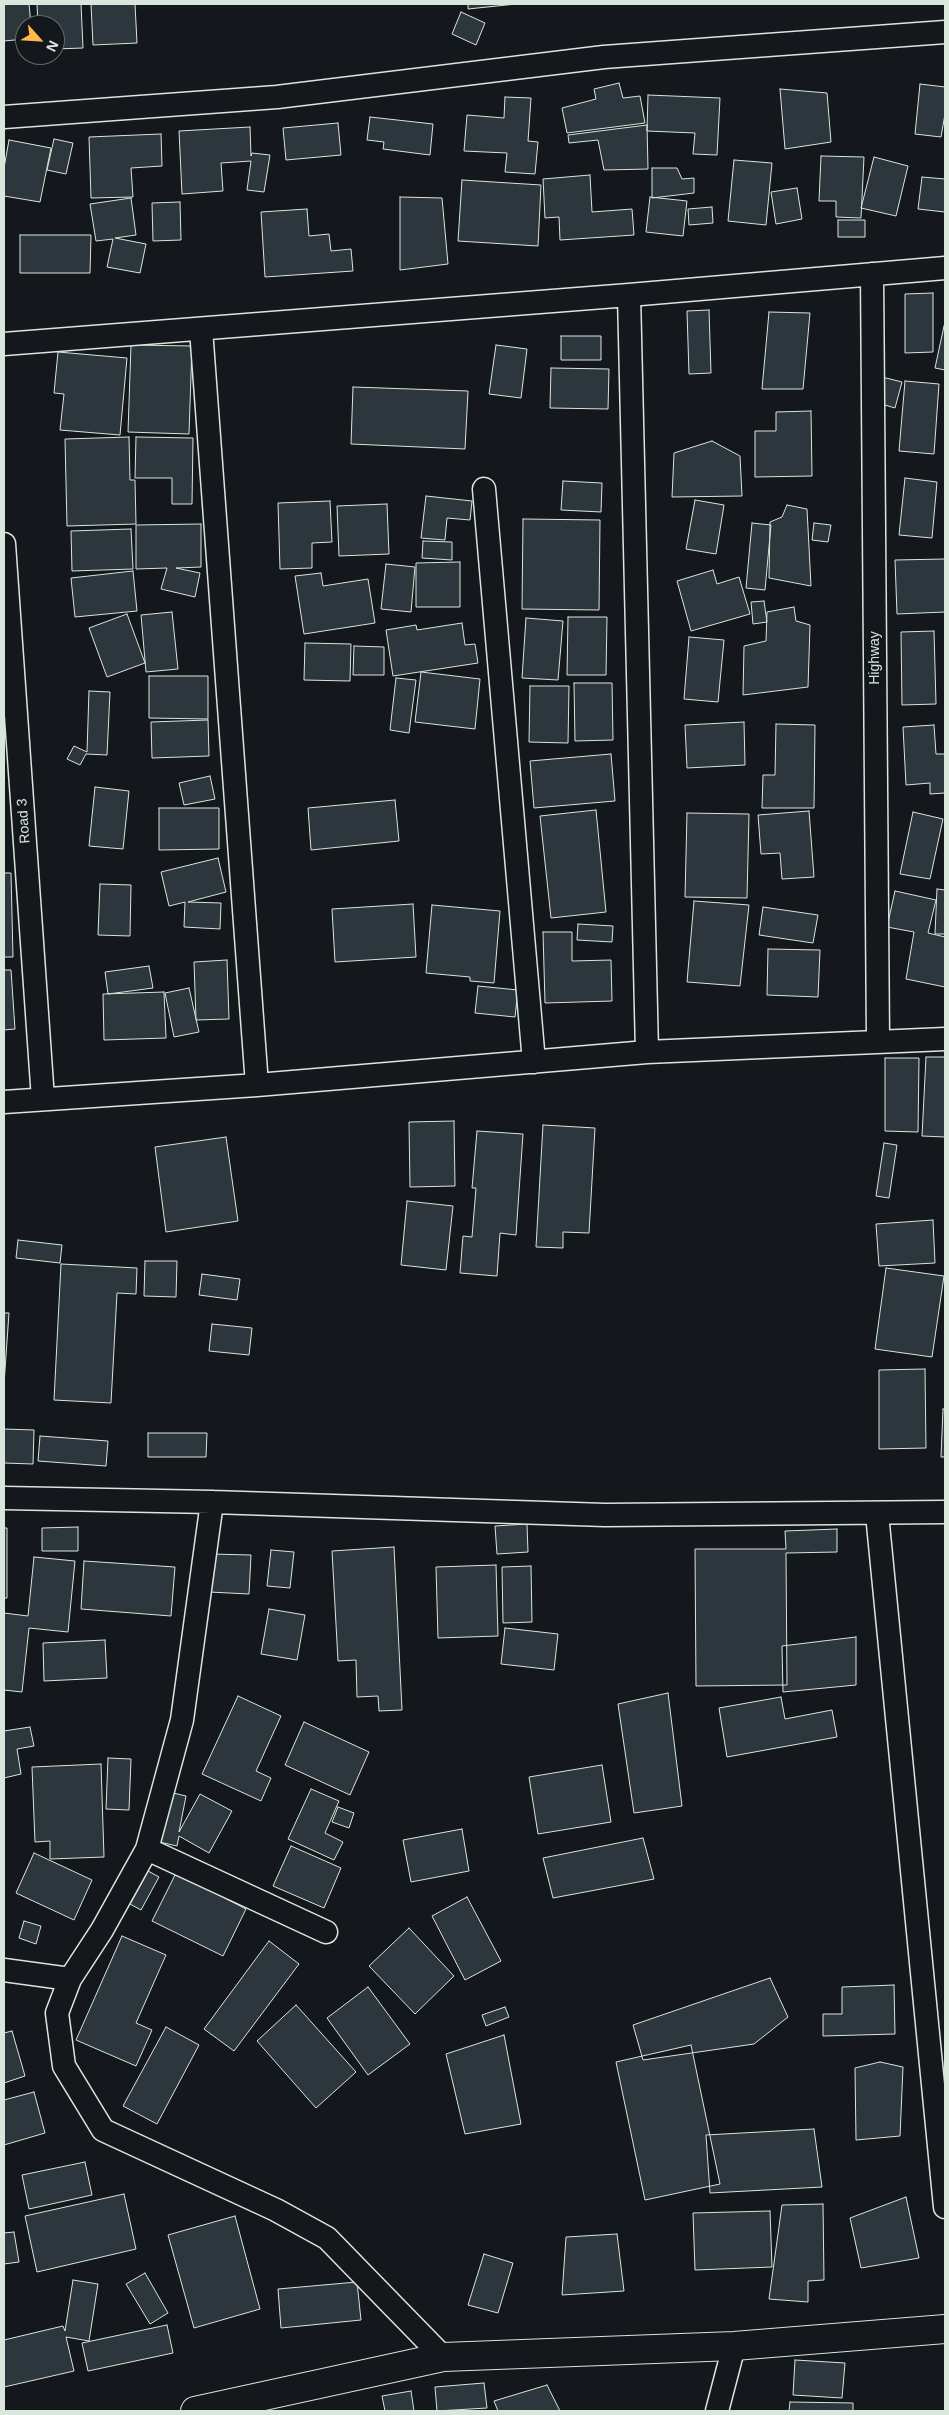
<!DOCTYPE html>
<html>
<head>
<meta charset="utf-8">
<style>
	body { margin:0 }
	#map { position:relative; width:949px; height:2415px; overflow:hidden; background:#14181c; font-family:Helvetica,sans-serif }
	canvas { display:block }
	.frame { position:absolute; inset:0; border:5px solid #d8e6dc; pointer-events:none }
	.north { position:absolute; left:15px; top:15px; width:50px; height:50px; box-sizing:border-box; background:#14181c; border:1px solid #626a69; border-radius:50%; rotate:116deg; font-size:14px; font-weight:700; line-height:20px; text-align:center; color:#d8e6dc }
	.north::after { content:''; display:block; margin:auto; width:18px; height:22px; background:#ffb74d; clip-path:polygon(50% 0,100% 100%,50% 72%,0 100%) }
</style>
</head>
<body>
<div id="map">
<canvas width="949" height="2415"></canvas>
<div class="frame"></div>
<div class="north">N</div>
</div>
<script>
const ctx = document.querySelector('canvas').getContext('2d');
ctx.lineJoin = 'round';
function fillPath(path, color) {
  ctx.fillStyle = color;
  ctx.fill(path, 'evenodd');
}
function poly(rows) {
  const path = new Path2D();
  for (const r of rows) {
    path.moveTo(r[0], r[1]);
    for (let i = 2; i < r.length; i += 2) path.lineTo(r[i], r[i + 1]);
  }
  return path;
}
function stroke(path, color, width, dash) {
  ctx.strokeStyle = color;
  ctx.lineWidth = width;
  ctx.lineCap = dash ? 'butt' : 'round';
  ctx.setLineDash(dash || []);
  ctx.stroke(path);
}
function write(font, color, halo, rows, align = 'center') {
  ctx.font = font + ' Helvetica,sans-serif';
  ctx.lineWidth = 4;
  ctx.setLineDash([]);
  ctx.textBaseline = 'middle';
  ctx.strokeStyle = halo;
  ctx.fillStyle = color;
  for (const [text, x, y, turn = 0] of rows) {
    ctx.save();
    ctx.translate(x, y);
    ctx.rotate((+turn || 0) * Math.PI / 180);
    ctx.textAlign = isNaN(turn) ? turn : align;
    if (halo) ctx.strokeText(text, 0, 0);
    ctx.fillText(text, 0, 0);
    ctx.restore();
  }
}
const building = poly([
	[4,4,29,4,31,25,25,25,25,39,4,41,4,4],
	[37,4,81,4,83,48,55,49,55,25,38,25,37,4],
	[91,4,135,4,137,43,93,45,91,4],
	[468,4,516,4,468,9,468,4],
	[461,12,485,23,476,45,452,34,461,12],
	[619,83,623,98,640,96,645,123,567,133,562,108,596,99,594,89,619,83],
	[920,84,945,87,945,114,941,137,915,134,920,84],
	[780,89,827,93,831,142,785,149,780,89],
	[648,95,720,98,717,155,693,154,695,133,647,131,648,95],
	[505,97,531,98,528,141,538,142,535,174,505,172,507,153,464,151,467,115,504,118,505,97],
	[370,117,433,124,430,155,383,149,384,142,367,140,370,117],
	[338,123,341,155,286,160,283,128,338,123],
	[647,125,648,169,604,170,598,140,569,143,568,135,647,125],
	[250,127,251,156,252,153,270,155,264,192,247,190,251,161,221,163,223,191,182,194,179,131,250,127],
	[161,134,162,166,131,168,133,197,91,198,89,137,161,134],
	[54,139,73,143,66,174,47,170,54,139],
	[9,140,51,148,40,202,4,196,4,168,9,140],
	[821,156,864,157,861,218,836,217,836,201,819,201,821,156],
	[874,157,908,166,896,216,861,208,874,157],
	[734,160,772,163,766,225,728,221,734,160],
	[652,168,677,168,682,179,694,178,694,193,652,198,652,168],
	[590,175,592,212,632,209,634,235,560,240,559,217,545,218,543,179,590,175],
	[922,177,945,179,945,212,918,209,922,177],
	[462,180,541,185,538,246,458,241,462,180],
	[797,188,802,219,776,224,771,192,797,188],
	[400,197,442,198,448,264,400,270,400,197],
	[650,197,687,201,683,236,646,232,650,197],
	[131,198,136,235,115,238,146,244,140,273,107,267,113,239,96,241,90,204,131,198],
	[180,202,181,240,153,241,152,203,180,202],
	[712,207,713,223,689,225,688,209,712,207],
	[307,209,309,236,329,234,331,251,351,249,353,271,265,277,261,212,307,209],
	[838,220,865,220,865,237,838,237,838,220],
	[20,235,91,235,90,273,20,273,20,235],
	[933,293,933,352,905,353,905,294,933,293],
	[709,310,711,373,689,374,687,311,709,310],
	[769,312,810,313,803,389,762,389,769,312],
	[944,326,945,327,945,370,935,368,944,326],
	[561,336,601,336,601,360,561,360,561,336],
	[131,345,192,346,189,434,128,432,131,345],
	[496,345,527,349,521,398,489,394,496,345],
	[58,352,127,358,120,435,60,430,64,394,54,393,58,352],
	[551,368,609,369,608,409,550,408,551,368],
	[878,376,902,382,895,408,871,401,878,376],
	[905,381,939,384,934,454,899,451,905,381],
	[353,387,468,391,465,449,351,444,353,387],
	[811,411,812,476,755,477,755,431,776,431,776,412,811,411],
	[129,437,130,480,135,480,136,524,67,526,65,439,129,437],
	[136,437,193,438,192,504,172,504,172,478,135,478,136,437],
	[712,441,740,456,742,496,672,497,674,453,712,441],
	[905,478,937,482,932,538,899,535,905,478],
	[563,481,602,483,601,512,561,510,563,481],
	[426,496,472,501,470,520,447,518,445,540,421,538,426,496],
	[695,500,724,505,716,554,686,549,695,500],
	[330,501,332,542,312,543,312,568,280,569,278,503,330,501],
	[387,504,389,554,339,556,337,506,387,504],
	[787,505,807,509,811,586,769,578,770,522,782,517,787,505],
	[523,519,600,520,599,610,522,609,523,519],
	[752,523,771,525,765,590,746,588,752,523],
	[814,523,831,525,828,542,812,540,814,523],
	[201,524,201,567,176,568,200,573,195,597,161,589,167,568,136,569,136,525,201,524],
	[131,529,133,569,72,571,71,531,131,529],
	[423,541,452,542,452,560,422,558,423,541],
	[945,559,945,612,897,614,895,560,945,559],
	[460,562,460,607,416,607,416,563,460,562],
	[386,564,415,567,411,612,381,609,386,564],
	[713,570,717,584,739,577,750,614,691,631,677,581,713,570],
	[133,571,137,611,75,617,71,578,133,571],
	[321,573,323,586,368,579,375,623,304,634,295,576,321,573],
	[764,601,767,622,753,624,751,602,764,601],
	[794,607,796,621,810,625,808,687,743,695,744,646,766,641,767,612,794,607],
	[172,612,178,669,146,672,141,615,172,612],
	[127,614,145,663,107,677,89,628,127,614],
	[568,617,607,617,606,675,567,675,568,617],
	[526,618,563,621,558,680,522,678,526,618],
	[462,623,465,645,475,644,478,663,393,676,386,630,416,625,417,630,462,623],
	[934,631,936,704,902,705,901,632,934,631],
	[689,637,724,640,718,702,684,699,689,637],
	[305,643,351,644,350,681,304,680,305,643],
	[354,646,384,647,384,675,353,675,354,646],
	[421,672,480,679,475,729,415,722,421,672],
	[149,676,208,676,208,719,149,718,149,676],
	[396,678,416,680,409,733,390,730,396,678],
	[574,683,612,683,613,740,575,741,574,683],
	[530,686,569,686,568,743,529,742,530,686],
	[89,691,110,692,107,755,86,754,80,765,67,759,74,746,87,752,89,691],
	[208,720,209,756,152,758,151,722,208,720],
	[744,722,745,765,687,768,685,725,744,722],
	[776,724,815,725,814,808,762,808,763,775,775,775,776,724],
	[934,725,936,754,945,754,945,793,930,794,930,783,906,785,903,727,934,725],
	[611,754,615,801,534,808,530,761,611,754],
	[210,776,215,799,184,805,179,783,210,776],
	[95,787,129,791,123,849,89,846,95,787],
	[395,800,399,841,311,850,308,808,395,800],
	[159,808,219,808,219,849,159,850,159,808],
	[596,810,606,912,551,918,540,816,596,810],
	[809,811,814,877,782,879,780,853,761,854,758,815,809,811],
	[913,812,943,819,930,879,900,874,913,812],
	[687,813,749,814,747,898,685,897,687,813],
	[218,858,226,892,188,902,221,903,220,929,184,927,185,902,169,906,161,872,218,858],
	[4,873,11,873,13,957,4,957,4,873],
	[100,884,131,885,130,936,98,935,100,884],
	[937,889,945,890,945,934,935,934,937,889],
	[895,891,936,900,928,933,945,937,945,987,906,979,914,932,887,927,895,891],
	[694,901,749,905,740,986,687,982,694,901],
	[413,904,416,957,335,962,332,909,413,904],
	[432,905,500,911,494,983,470,981,470,977,426,973,432,905],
	[763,907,818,915,813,943,759,935,763,907],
	[578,924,613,926,612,942,577,940,578,924],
	[543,932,572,932,572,961,611,960,612,1001,545,1003,543,932],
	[768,949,820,950,818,997,767,995,768,949],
	[227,960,229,1019,196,1020,194,962,227,960],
	[149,966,153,988,108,994,105,972,149,966],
	[4,970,11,970,15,1029,4,1030,4,970],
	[478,986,518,990,515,1017,475,1013,478,986],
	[189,988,199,1032,174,1037,165,993,189,988],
	[164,992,166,1038,104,1040,103,994,164,992],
	[926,1057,945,1057,945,1137,922,1136,926,1057],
	[885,1058,919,1058,918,1132,885,1131,885,1058],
	[454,1121,455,1186,410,1187,409,1122,454,1121],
	[543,1125,595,1128,589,1233,563,1232,563,1248,536,1247,543,1125],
	[477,1131,523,1134,516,1235,500,1233,497,1276,460,1273,463,1236,472,1237,476,1188,472,1188,477,1131],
	[226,1137,238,1221,166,1232,155,1147,226,1137],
	[884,1143,897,1145,889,1198,876,1196,884,1143],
	[407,1201,453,1206,446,1270,401,1265,407,1201],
	[933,1220,935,1263,879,1266,876,1224,933,1220],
	[18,1240,62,1245,60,1263,16,1258,18,1240],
	[145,1261,177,1261,176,1297,144,1296,145,1261],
	[61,1264,137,1268,136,1294,117,1293,111,1403,54,1400,61,1264],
	[886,1268,944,1276,932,1357,875,1349,886,1268],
	[202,1274,240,1279,237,1300,199,1295,202,1274],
	[4,1313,9,1313,4,1384,4,1313],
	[212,1324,252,1328,249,1355,209,1351,212,1324],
	[925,1369,926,1448,879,1449,879,1370,925,1369],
	[943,1409,945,1409,945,1457,941,1457,943,1409],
	[4,1429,34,1430,33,1464,4,1463,4,1429],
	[148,1433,207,1433,206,1457,148,1457,148,1433],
	[40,1436,108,1441,106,1466,38,1461,40,1436],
	[527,1524,528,1552,497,1554,495,1526,527,1524],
	[78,1527,78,1551,42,1551,42,1528,78,1527],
	[4,1528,7,1528,7,1598,4,1598,4,1528],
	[837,1529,837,1552,786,1553,787,1685,696,1686,695,1549,786,1549,785,1531,837,1529],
	[394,1547,402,1710,379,1711,378,1696,357,1697,356,1660,338,1661,332,1551,394,1547],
	[271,1550,294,1552,290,1588,267,1586,271,1550],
	[211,1554,251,1555,249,1594,209,1592,211,1554],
	[34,1557,75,1561,68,1632,29,1628,22,1692,4,1690,4,1613,28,1616,34,1557],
	[84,1561,175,1567,171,1616,81,1609,84,1561],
	[496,1565,498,1636,438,1638,436,1567,496,1565],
	[531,1566,532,1622,503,1623,502,1567,531,1566],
	[269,1609,305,1615,297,1660,261,1654,269,1609],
	[505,1628,558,1634,554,1670,501,1664,505,1628],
	[856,1637,856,1685,783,1692,782,1646,856,1637],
	[105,1640,107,1678,44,1681,43,1643,105,1640],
	[668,1693,682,1806,634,1813,618,1704,668,1693],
	[238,1696,281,1716,256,1771,271,1778,261,1801,202,1774,238,1696],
	[781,1697,785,1719,832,1710,837,1737,727,1757,719,1708,781,1697],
	[304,1722,369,1752,350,1795,285,1765,304,1722],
	[30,1727,34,1746,17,1749,21,1774,4,1778,4,1731,30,1727],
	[108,1758,131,1759,129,1810,106,1809,108,1758],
	[101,1764,104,1857,50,1859,50,1841,35,1842,32,1767,101,1764],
	[602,1765,611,1822,538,1834,529,1777,602,1765],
	[311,1789,339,1801,325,1833,343,1842,334,1860,288,1839,311,1789],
	[169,1792,186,1796,179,1832,200,1794,232,1811,209,1853,179,1836,177,1846,159,1842,169,1792],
	[338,1807,354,1813,349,1828,332,1822,338,1807],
	[462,1829,469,1871,411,1882,403,1840,462,1829],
	[643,1838,654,1879,553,1898,543,1858,643,1838],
	[291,1846,341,1868,324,1908,273,1886,291,1846],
	[34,1853,92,1880,74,1920,16,1893,34,1853],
	[148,1871,159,1877,141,1910,130,1904,148,1871],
	[176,1873,246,1909,223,1956,152,1921,176,1873],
	[467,1897,501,1961,465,1980,432,1916,467,1897],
	[24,1921,41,1926,36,1944,19,1938,24,1921],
	[409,1928,454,1976,415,2014,369,1966,409,1928],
	[122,1936,166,1955,136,2023,152,2030,136,2066,76,2040,122,1936],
	[269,1941,299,1964,234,2051,204,2029,269,1941],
	[770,1978,788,2017,754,2044,643,2060,633,2025,770,1978],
	[894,1985,895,2034,823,2036,823,2014,842,2014,842,1987,894,1985],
	[368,1987,410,2044,368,2075,327,2018,368,1987],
	[296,2005,356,2072,316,2108,257,2041,296,2005],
	[505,2007,509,2017,486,2026,482,2015,505,2007],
	[166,2027,199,2045,157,2124,123,2106,166,2027],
	[12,2031,25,2076,4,2083,4,2033,12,2031],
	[504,2035,521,2124,465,2134,446,2054,504,2035],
	[691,2045,720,2184,645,2200,616,2062,691,2045],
	[880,2062,903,2067,900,2136,856,2140,855,2068,880,2062],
	[34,2092,45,2133,4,2145,4,2100,34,2092],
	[814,2129,822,2187,710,2193,706,2135,814,2129],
	[85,2162,92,2195,29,2209,22,2175,85,2162],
	[124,2194,136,2249,37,2272,25,2216,124,2194],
	[906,2197,919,2258,861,2268,850,2218,906,2197],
	[823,2204,824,2280,808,2281,808,2302,769,2299,782,2205,823,2204],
	[770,2211,772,2267,695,2270,693,2213,770,2211],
	[235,2216,260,2309,194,2328,168,2235,235,2216],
	[14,2232,19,2262,4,2264,4,2233,14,2232],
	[617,2234,624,2291,562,2295,566,2237,617,2234],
	[484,2254,513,2263,498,2313,468,2305,484,2254],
	[145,2273,168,2313,150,2324,126,2284,145,2273],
	[73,2280,98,2284,89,2341,66,2337,74,2371,4,2387,4,2340,63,2326,65,2331,73,2280],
	[357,2282,361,2320,281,2328,278,2289,357,2282],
	[167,2325,173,2353,88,2371,82,2343,167,2325],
	[795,2360,845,2363,842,2398,793,2395,795,2360],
	[484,2383,487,2408,437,2411,435,2387,484,2383],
	[547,2385,560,2411,498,2411,494,2401,547,2385],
	[411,2391,414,2411,385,2411,382,2396,411,2391],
	[790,2402,853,2403,853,2411,789,2411,790,2402]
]);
fillPath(building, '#2c363c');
stroke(building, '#d8e6dc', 1);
const street = poly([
	[4,117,277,97,604,57,945,32],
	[872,274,878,1042],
	[629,295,647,1052],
	[201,329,257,1085],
	[4,344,629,295,945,268],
	[484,489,534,1062],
	[4,544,43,1099],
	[4,1102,257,1085,647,1052,945,1039],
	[4,1498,212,1502,605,1515,945,1512],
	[212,1502,182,1720,147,1849,102,1930,70,1979,57,2013,64,2066,103,2130,276,2210,327,2238,443,2357],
	[877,1514,945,2207],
	[147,1849,326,1932],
	[4,1970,70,1979],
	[717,2411,734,2346]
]);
const secondary = poly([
	[195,2411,443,2357,734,2346,945,2329]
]);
stroke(street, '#d8e6dc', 25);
stroke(secondary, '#d8e6dc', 30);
stroke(street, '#14181c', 22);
stroke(secondary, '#14181c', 28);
write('14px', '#d8e6dc', '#14181c', [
	["Highway",875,658,-90],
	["Road 3",24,821,-94]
]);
</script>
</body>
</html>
